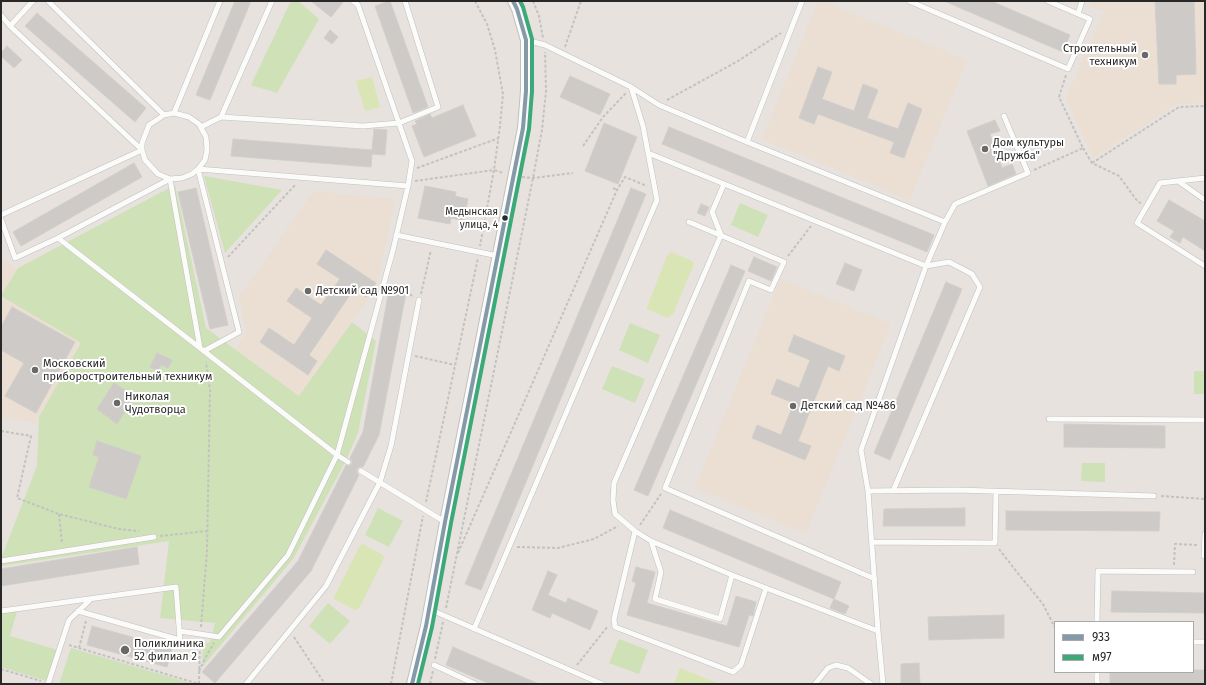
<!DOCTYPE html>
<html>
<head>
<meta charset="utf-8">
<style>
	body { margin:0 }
	#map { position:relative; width:1206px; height:685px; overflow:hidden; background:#e7e2de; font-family:"Fira Sans",sans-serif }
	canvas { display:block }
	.frame { position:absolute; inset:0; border:2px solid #282828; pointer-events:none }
	.legend { position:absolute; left:1054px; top:621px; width:140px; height:52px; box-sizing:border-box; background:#fff; border:1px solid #a9a9a9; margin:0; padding:5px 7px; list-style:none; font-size:12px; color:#282828 }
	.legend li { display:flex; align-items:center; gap:8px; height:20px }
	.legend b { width:20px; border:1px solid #a9a9a9 }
</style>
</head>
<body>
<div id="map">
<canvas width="1206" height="685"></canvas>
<div class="frame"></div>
<ul class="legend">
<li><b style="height:5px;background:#849aa9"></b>933</li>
<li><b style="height:5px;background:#3ca979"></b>м97</li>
</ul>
</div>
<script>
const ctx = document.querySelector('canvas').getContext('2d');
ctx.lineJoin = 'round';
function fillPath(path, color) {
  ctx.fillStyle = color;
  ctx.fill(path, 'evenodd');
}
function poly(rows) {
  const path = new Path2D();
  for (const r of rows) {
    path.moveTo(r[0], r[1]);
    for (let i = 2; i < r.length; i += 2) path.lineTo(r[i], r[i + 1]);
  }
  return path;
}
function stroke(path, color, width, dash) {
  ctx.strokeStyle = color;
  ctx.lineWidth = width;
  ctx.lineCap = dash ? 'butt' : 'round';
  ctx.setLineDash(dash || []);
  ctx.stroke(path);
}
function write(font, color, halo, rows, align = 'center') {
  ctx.font = font + ' "Fira Sans",sans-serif';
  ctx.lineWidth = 4;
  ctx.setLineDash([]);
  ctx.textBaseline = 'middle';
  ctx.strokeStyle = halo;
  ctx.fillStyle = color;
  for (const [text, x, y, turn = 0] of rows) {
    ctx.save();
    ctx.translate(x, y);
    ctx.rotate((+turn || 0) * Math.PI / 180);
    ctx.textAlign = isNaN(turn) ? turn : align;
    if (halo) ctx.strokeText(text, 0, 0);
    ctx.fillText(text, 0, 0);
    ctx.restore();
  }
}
fillPath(poly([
	[818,1,822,1,967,60,910,200,762,139],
	[1090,1,1205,1,1205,103,1177,104,1093,158,1066,98,1104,12,1088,5],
	[314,191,395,199,377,286,299,396,235,349,246,334,239,297],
	[1,259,100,322,35,423,1,417],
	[780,279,891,324,806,533,695,488]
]), '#eadfd2');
fillPath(poly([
	[291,1,298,1,319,19,277,93,251,85],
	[204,176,282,190,225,253],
	[175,185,206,328,299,396,352,322,376,341,358,433,344,464,293,559,203,666,202,656,204,645,210,642,215,623,160,618,169,541,1,566,1,559,37,466,39,417,81,343,1,296,18,268],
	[740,203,768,215,758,237,731,225],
	[630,323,660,335,648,363,619,350],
	[612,366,645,379,635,403,602,389],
	[1194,371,1205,371,1205,394,1194,394],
	[1082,463,1105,463,1105,482,1081,481],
	[378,508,403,521,389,547,365,535],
	[328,603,350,621,330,644,309,626],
	[17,611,10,636,58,650,47,681,1,667,1,613],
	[619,639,648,650,639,674,609,663],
	[71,648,194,684,59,684]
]), '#cee1b7');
fillPath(poly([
	[372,77,380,107,365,111,356,81],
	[671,252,692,261,694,264,673,314,668,318,647,309,647,307,667,256],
	[363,544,383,555,384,558,360,607,358,609,355,610,334,599,334,597,359,547],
	[680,668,717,683,716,684,674,684]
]), '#dae5b5');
const building = poly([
	[235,1,251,1,210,100,196,95,235,1],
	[311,1,344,1,331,17,311,1],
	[389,1,390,1,428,107,413,113,375,6,389,1],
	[944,1,991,1,1070,35,1063,52,944,1],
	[1155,1,1194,1,1196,74,1176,75,1176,84,1159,84,1155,1],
	[37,13,146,108,135,122,25,26,37,13],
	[330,30,338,37,332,44,324,38,330,30],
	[7,46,22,60,14,68,1,56,1,53,7,46],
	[818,67,832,72,822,99,854,111,863,84,878,90,867,118,898,129,908,103,922,109,904,158,890,153,894,142,818,114,814,124,799,118,818,67],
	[570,76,610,94,600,115,560,97,570,76],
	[463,105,476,136,424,157,412,126,417,124,415,121,430,114,432,118,463,105],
	[995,120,1000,131,990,134,1002,168,1012,164,1016,174,988,186,967,131,995,120],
	[604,123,637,137,618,184,585,171,604,123],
	[669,127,934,235,927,252,662,144,669,127],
	[374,129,387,130,385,155,372,154,371,167,231,156,233,139,372,150,374,129],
	[134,163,142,177,21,246,13,232,134,163],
	[425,186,456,192,455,196,468,199,464,221,451,218,450,224,418,218,425,186],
	[196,188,228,325,210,329,178,192,196,188],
	[631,188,646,194,481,590,465,584,631,188],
	[1169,200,1205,221,1205,251,1183,237,1180,243,1170,237,1174,231,1157,221,1169,200],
	[701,204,709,207,705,216,697,213,701,204],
	[326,250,376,283,366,297,354,289,309,355,317,361,308,375,260,342,269,328,294,345,312,318,287,301,296,288,321,305,340,279,317,264,326,250],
	[754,257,777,267,771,281,748,271,754,257],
	[845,263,862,270,854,291,836,284,845,263],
	[731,265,745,271,648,496,634,490,731,265],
	[946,282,962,289,890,460,874,453,946,282],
	[389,290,406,293,379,435,363,467,359,467,357,469,357,473,359,475,311,571,215,683,202,672,298,561,346,465,349,466,352,464,352,461,350,458,363,432,389,290],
	[12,307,75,342,36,413,5,396,24,363,1,350,1,327,12,307],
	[794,335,845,356,839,371,828,366,798,441,811,446,805,460,752,438,757,425,781,435,794,403,771,394,777,379,799,388,810,360,788,351,794,335],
	[157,353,172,360,168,368,161,365,158,371,150,367,157,353],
	[114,383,135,396,117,424,97,409,114,383],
	[1064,424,1165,426,1165,448,1064,447,1064,424],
	[97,441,141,456,126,499,89,487,99,457,93,455,97,441],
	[965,508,965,526,883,526,884,509,965,508],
	[670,510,841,582,834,599,663,528,670,510],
	[1006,511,1160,512,1159,531,1006,530,1006,511],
	[137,547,139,564,1,586,1,569,137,547],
	[636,567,655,572,647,603,727,626,736,596,756,602,753,616,749,615,739,647,627,615,636,583,632,581,636,567],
	[548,571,557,575,548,595,566,603,568,598,598,611,590,630,552,613,550,618,532,610,548,571],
	[1112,591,1205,593,1205,613,1111,612,1112,591],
	[834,599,849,606,845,614,830,608,834,599],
	[1004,615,1004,638,929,640,928,617,1004,615],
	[92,626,172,648,167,667,87,645,92,626],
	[453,647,469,654,539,684,490,684,446,665,453,647],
	[919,663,920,684,901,684,901,664,919,663],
	[1193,670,1205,670,1205,684,1110,684,1110,672,1193,672,1193,670]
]);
fillPath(building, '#cdcac7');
stroke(building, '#d2ceca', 1);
const service = poly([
	[48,1,164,115],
	[353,1,358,5,412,161,408,186],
	[909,1,1068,69,1090,19,1078,14],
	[1048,1,1078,14,1082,1],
	[1,15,10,26,142,150,1,215],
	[10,26,33,1],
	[526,40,545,45,631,87,659,105,747,142,802,1],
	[174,113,220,1],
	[221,117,272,1],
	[201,127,221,117,363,126,399,123,438,107,405,1],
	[648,153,926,266,945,222,747,142],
	[1205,178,1160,183,1137,223,1205,266],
	[170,179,200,348,337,455,348,462],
	[1178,181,1205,200],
	[724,184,712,212,721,235,614,483,613,500,615,514,635,531,651,541,732,575,878,631,883,684],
	[1,219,15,258,58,238,200,348],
	[689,222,784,262,771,290,749,281,665,488,875,579],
	[945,222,955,204,1028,173,1004,116],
	[396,235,498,256],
	[58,238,170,179,182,178,192,174,198,169,205,160,207,150,206,137,199,124,189,117,174,113,164,115,149,125,142,143,142,150,145,160,158,174,170,179],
	[1049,419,1205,420],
	[361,471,445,522],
	[868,491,956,490,1154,496],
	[635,531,614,619,615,627,733,672,741,665,766,588],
	[651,541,661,572,655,599,720,619,732,575],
	[872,542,995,543,996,492],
	[1204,556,1205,534],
	[1,561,154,537],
	[429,609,602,684],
	[1,611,176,587,180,640,78,611],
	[1097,622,1098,571,1193,572],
	[474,629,657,200,643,126,631,87],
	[179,631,200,634,219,637,288,555,337,455,393,250,408,186,198,169,239,332,204,351],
	[878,631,868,491,861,450,926,266,949,262,972,274,980,287,893,491],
	[1193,642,1205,642],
	[434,665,475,684],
	[1097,672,1097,681,1098,684],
	[48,684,69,620,91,599],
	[246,684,326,586,380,482,391,446,419,300],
	[815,684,828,668,836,665,848,668,871,684]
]);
const minor = poly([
	[412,684,426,626,445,522,523,128,526,91,526,40,517,9,513,1]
]);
stroke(service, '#c1bfbf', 6);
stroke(minor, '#c1bfbf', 12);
stroke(poly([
	[475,1,487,24,495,50,503,94,500,126,494,170,504,173],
	[533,1,539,16,543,38],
	[565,47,581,1],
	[667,100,738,61,781,33],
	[583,146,603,117,626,93],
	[1083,148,1092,163,1119,176,1138,202,1141,203],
	[1092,163,1179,107,1205,106],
	[417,168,499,138],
	[1034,170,1083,148,1059,97,1066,75],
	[522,177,533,178,573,173],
	[415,181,494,170,480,246],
	[613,188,617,190],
	[788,256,811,226],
	[228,257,296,184],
	[391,288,405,291,414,297],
	[421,294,431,250],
	[415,356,455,365],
	[1,431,31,436,17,498,59,514,119,529,139,531],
	[1161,496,1205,499],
	[426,502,478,258],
	[59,514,62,544],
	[640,525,661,494],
	[160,536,207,531],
	[517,547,558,548,594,539,618,526],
	[999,549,1020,576,1043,604,1055,628],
	[458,553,617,190,625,177,647,186],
	[1174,565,1175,544,1198,545],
	[446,608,533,178,542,130,546,91,545,52],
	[201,627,207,551,210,390,206,362],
	[294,637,325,684],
	[69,645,199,684],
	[79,648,86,621],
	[435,659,443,622],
	[577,665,608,626],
	[1,669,41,681],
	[199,671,208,653,214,643],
	[199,684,200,641],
	[391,684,423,516],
	[430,684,433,671]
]), '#c3c2c2', 2, [3, 2]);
stroke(service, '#fbfbfa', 5);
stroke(minor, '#fbfbfa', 10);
stroke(poly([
	[412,684,426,626,445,522,523,128,526,91,526,40,517,9,513,1]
]), '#849aa9', 4);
stroke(poly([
	[418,684,432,627,451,523,529,129,532,91,532,39,523,7,520,1]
]), '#3ca979', 4);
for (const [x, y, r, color] of [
	[1145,55,4,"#6b6968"],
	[985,149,4,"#6b6968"],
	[505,218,3.5,"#282828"],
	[308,291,4,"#6b6968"],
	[35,370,4,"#6b6968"],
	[117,403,4,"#6b6968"],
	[793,406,4,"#6b6968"],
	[125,650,5,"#6b6968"]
]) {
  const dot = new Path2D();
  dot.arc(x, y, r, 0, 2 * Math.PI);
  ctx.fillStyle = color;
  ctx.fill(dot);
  stroke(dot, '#fff', 1.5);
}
write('10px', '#282828', '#fff', [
	["Медынская",498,212],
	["улица, 4",498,225]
], 'right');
write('11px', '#282828', '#fff', [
	["Строительный",1137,49,"right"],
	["техникум",1137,62,"right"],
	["Дом культуры",993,143],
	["\"Дружба\"",993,156],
	["Детский сад №901",316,291],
	["Московский",43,364],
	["приборостроительный техникум",43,377],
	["Николая",125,397],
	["Чудотворца",125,410],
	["Детский сад №486",801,406],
	["Поликлиника",134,644],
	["52 филиал 2",134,657]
], 'left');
</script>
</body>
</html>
